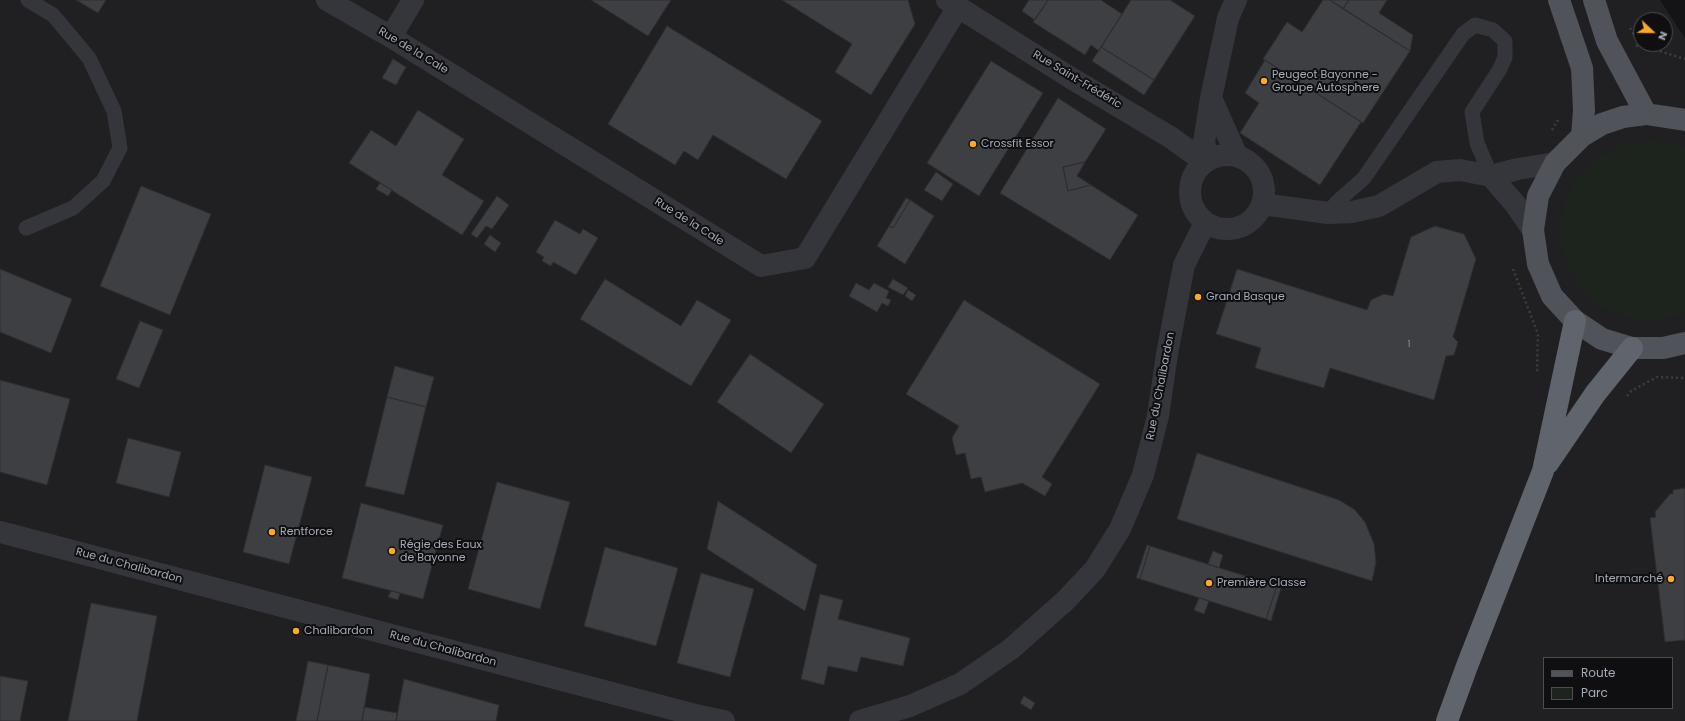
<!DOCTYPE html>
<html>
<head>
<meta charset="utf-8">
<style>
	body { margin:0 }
	#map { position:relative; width:1685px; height:721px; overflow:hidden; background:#141416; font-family:Poppins,sans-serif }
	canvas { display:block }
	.legend { position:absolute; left:1543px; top:657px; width:130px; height:52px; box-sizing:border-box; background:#0f0f11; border:1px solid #4b4d53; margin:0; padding:5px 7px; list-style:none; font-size:12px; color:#a5abb7 }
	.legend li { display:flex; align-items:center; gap:8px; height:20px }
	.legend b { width:20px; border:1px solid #4b4d53 }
	.north { position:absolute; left:1633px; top:12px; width:40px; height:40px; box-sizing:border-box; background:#0f0f11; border:1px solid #4b4d53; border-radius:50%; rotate:112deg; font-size:11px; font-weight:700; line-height:16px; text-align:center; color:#a5abb7 }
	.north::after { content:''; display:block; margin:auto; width:14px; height:18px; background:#fca926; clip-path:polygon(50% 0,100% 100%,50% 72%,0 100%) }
</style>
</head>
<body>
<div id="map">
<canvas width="1685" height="721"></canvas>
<ul class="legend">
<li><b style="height:5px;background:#51535a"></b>Route</li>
<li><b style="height:11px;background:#1c241d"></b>Parc</li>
</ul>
<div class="north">N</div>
</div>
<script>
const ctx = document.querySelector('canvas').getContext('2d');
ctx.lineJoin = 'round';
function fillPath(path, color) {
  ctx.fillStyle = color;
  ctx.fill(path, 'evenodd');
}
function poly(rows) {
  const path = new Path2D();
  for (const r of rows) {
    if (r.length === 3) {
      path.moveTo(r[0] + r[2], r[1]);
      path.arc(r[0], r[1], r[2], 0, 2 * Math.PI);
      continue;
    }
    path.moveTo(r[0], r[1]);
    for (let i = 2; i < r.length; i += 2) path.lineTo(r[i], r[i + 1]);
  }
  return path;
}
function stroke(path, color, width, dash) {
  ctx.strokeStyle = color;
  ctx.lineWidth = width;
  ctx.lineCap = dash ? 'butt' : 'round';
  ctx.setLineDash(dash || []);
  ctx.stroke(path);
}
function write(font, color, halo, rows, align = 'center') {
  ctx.font = font + ' Poppins,sans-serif';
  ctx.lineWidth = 4;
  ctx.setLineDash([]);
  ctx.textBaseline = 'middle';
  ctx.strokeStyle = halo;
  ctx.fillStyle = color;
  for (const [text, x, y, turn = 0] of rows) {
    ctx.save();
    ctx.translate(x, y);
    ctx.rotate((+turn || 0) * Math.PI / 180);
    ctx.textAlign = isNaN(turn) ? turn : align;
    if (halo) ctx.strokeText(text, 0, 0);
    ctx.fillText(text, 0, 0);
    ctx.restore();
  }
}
fillPath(poly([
	[0,0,1660,0,1685,38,1685,721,0,721],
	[1641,20,1665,20,1665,44,1641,44],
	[1544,658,1672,658,1672,708,1544,708]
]), '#202023');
fillPath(poly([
	[1655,140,1685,147,1685,313,1655,320,1627,318,1600,306,1580,287,1565,262,1560,234,1563,206,1575,180,1597,157,1624,144]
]), '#1c241d');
const building = poly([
	[76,0,106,0,98,13,76,0],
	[591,0,671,0,648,36,591,0],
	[782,0,908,0,915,24,871,95,835,72,852,44,782,0],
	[1029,0,1048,0,1035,20,1022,11,1029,0],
	[1048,0,1101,0,1122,14,1099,51,1091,45,1085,55,1033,22,1048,0],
	[1131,0,1170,0,1195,16,1154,80,1101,47,1131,0],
	[1323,0,1330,0,1410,51,1363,123,1263,59,1287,22,1302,32,1323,0],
	[1330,0,1349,0,1343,9,1330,0],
	[1349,0,1387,0,1379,13,1413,35,1410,51,1343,9,1349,0],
	[667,26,822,121,786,179,713,135,698,160,684,151,675,165,608,124,667,26],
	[1101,47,1154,80,1144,95,1092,61,1101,47],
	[393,59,406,67,396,85,382,78,393,59],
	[1265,60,1361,122,1320,185,1240,133,1259,103,1245,93,1265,60],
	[991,61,1043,93,979,196,927,163,991,61],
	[1058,98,1106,129,1085,162,1063,167,1068,191,1091,185,1138,215,1110,260,1000,193,1058,98],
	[418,110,464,139,442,175,484,201,462,235,349,163,371,130,396,146,418,110],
	[1085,162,1077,176,1091,185,1068,191,1063,167,1085,162],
	[936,172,953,184,942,201,924,190,936,172],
	[380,183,392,190,388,196,376,189,380,183],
	[141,186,211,214,170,315,100,286,141,186],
	[497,196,509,205,492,229,486,226,477,238,471,234,497,196],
	[906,198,910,200,893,228,889,226,906,198],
	[910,200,934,216,905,264,877,246,889,226,893,228,910,200],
	[555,220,580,234,583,229,598,238,576,275,553,262,551,266,542,261,544,257,536,252,555,220],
	[1435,226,1464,234,1476,259,1453,337,1458,342,1454,355,1446,356,1434,400,1330,368,1324,388,1255,368,1261,348,1216,334,1237,269,1367,310,1371,300,1384,294,1393,296,1411,237,1435,226],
	[490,235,501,243,495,252,484,244,490,235],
	[0,269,72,299,51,353,0,332,0,269],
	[605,279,681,326,697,300,731,320,691,386,580,319,605,279],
	[893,279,908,288,903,295,888,287,893,279],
	[856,283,869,290,874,283,889,291,886,298,891,300,888,306,882,303,877,312,849,296,856,283],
	[908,290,916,295,912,301,905,296,908,290],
	[964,300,1100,384,1042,477,1052,484,1045,496,1022,483,985,492,981,477,971,479,965,453,956,455,952,438,959,426,906,394,964,300],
	[140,321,163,330,139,388,116,379,140,321],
	[750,354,824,404,791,453,717,402,750,354],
	[395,366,434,377,426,407,387,397,395,366],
	[0,380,70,399,47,485,0,472,0,380],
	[387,397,426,407,404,495,365,486,387,397],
	[128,438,181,452,169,497,116,483,128,438],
	[1197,453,1339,500,1355,510,1365,522,1374,544,1376,562,1372,581,1177,519,1197,453],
	[265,465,312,477,289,564,243,552,265,465],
	[497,482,570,502,540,609,468,589,497,482],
	[1685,488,1685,640,1665,642,1650,518,1656,517,1655,512,1670,494,1673,494,1673,490,1685,488],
	[718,501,817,565,805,611,707,549,718,501],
	[361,503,443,525,423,599,342,578,361,503],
	[1147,545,1150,546,1140,579,1136,578,1147,545],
	[1150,546,1277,586,1266,619,1140,579,1150,546],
	[605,547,678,568,656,646,584,626,605,547],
	[1213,551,1223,555,1219,568,1208,564,1213,551],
	[701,573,754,589,730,677,677,663,701,573],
	[1277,586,1281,588,1271,621,1266,619,1277,586],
	[391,591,400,593,398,600,388,597,391,591],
	[820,594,843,600,838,619,910,638,903,666,861,657,857,672,828,666,824,685,801,679,820,594],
	[1199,598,1209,601,1204,614,1194,610,1199,598],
	[91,603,157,616,137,721,68,721,91,603],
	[308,661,328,665,317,721,296,721,308,661],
	[328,665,370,674,362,721,317,721,328,665],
	[0,676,28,681,20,721,0,721,0,676],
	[404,679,499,705,496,721,396,721,404,679],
	[1024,696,1035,703,1031,710,1020,703,1024,696],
	[364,707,397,713,396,721,362,721,364,707]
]);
fillPath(building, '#3e3f43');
stroke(building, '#2e2e32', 1);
stroke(poly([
	[1630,28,1640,45],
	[1636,46,1640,45,1685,59],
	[1552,130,1558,120],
	[1513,269,1538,334,1537,370,1540,370],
	[1627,396,1631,391,1657,377,1685,378]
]), '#3b3d42', 2.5, [2, 3]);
stroke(poly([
	[1328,213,1337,202,1364,178,1463,34,1475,25,1493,30,1505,41,1505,57,1500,69,1472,112,1477,143,1491,176],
	[26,228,73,208,103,181,120,148,114,111,89,58,53,15,28,0]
]), '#35363b', 15);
stroke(poly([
	[327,0,391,37,761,266,805,258,958,7],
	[947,0,1071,78,1170,137,1205,162],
	[391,37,413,0],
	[1211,98,1237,156],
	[1227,192,37],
	[1208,160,1204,142,1211,98,1228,18,1236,0],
	[1491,176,1515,204,1533,230],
	[1262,204,1328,213,1352,212,1379,206,1437,172,1460,170,1491,176,1518,169,1555,163],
	[0,532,695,715,724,721],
	[860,721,910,706,960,684,1011,649,1066,600,1095,569,1120,529,1143,475,1158,416,1167,354,1184,265,1205,223]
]), '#35363b', 22);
stroke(poly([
	[1559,0,1582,68,1584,110,1582,136],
	[1594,0,1607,41,1646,114],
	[1685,120,1646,114,1623,117,1602,124,1582,136,1555,163,1538,196,1533,230,1538,264,1552,296,1575,321,1602,339,1632,348,1663,348,1685,343]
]), '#51535a', 22);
stroke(poly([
	[1548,463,1595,394,1632,348],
	[1447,721,1467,666,1543,471,1575,321]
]), '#60646c', 22);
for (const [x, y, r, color] of [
	[1264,81,4,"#fca926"],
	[973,144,4,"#fca926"],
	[1198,297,4,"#fca926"],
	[272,532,4,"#fca926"],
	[392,551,4,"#fca926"],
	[1671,579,4,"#fca926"],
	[1209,583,4,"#fca926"],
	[296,631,4,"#fca926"]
]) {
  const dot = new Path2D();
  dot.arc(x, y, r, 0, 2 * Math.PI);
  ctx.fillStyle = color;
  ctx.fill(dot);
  stroke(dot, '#0f0f11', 1.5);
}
write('9px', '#8b909a', null, [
	["1",1409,345]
]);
write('11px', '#a5abb7', '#0f0f11', [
	["Rue de la Cale",413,51,31],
	["Rue Saint-Frédéric",1077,80,31],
	["Rue de la Cale",689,222,32],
	["Rue du Chalibardon",1161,386,-79],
	["Rue du Chalibardon",129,566,15],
	["Rue du Chalibardon",443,649,15]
]);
write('11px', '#a5abb7', '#0f0f11', [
	["Peugeot Bayonne -",1272,75],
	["Groupe Autosphere",1272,88],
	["Crossfit Essor",981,144],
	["Grand Basque",1206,297],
	["Rentforce",280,532],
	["Régie des Eaux",400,545],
	["de Bayonne",400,558],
	["Intermarché",1663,579,"right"],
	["Première Classe",1217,583],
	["Chalibardon",304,631]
], 'left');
</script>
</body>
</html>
